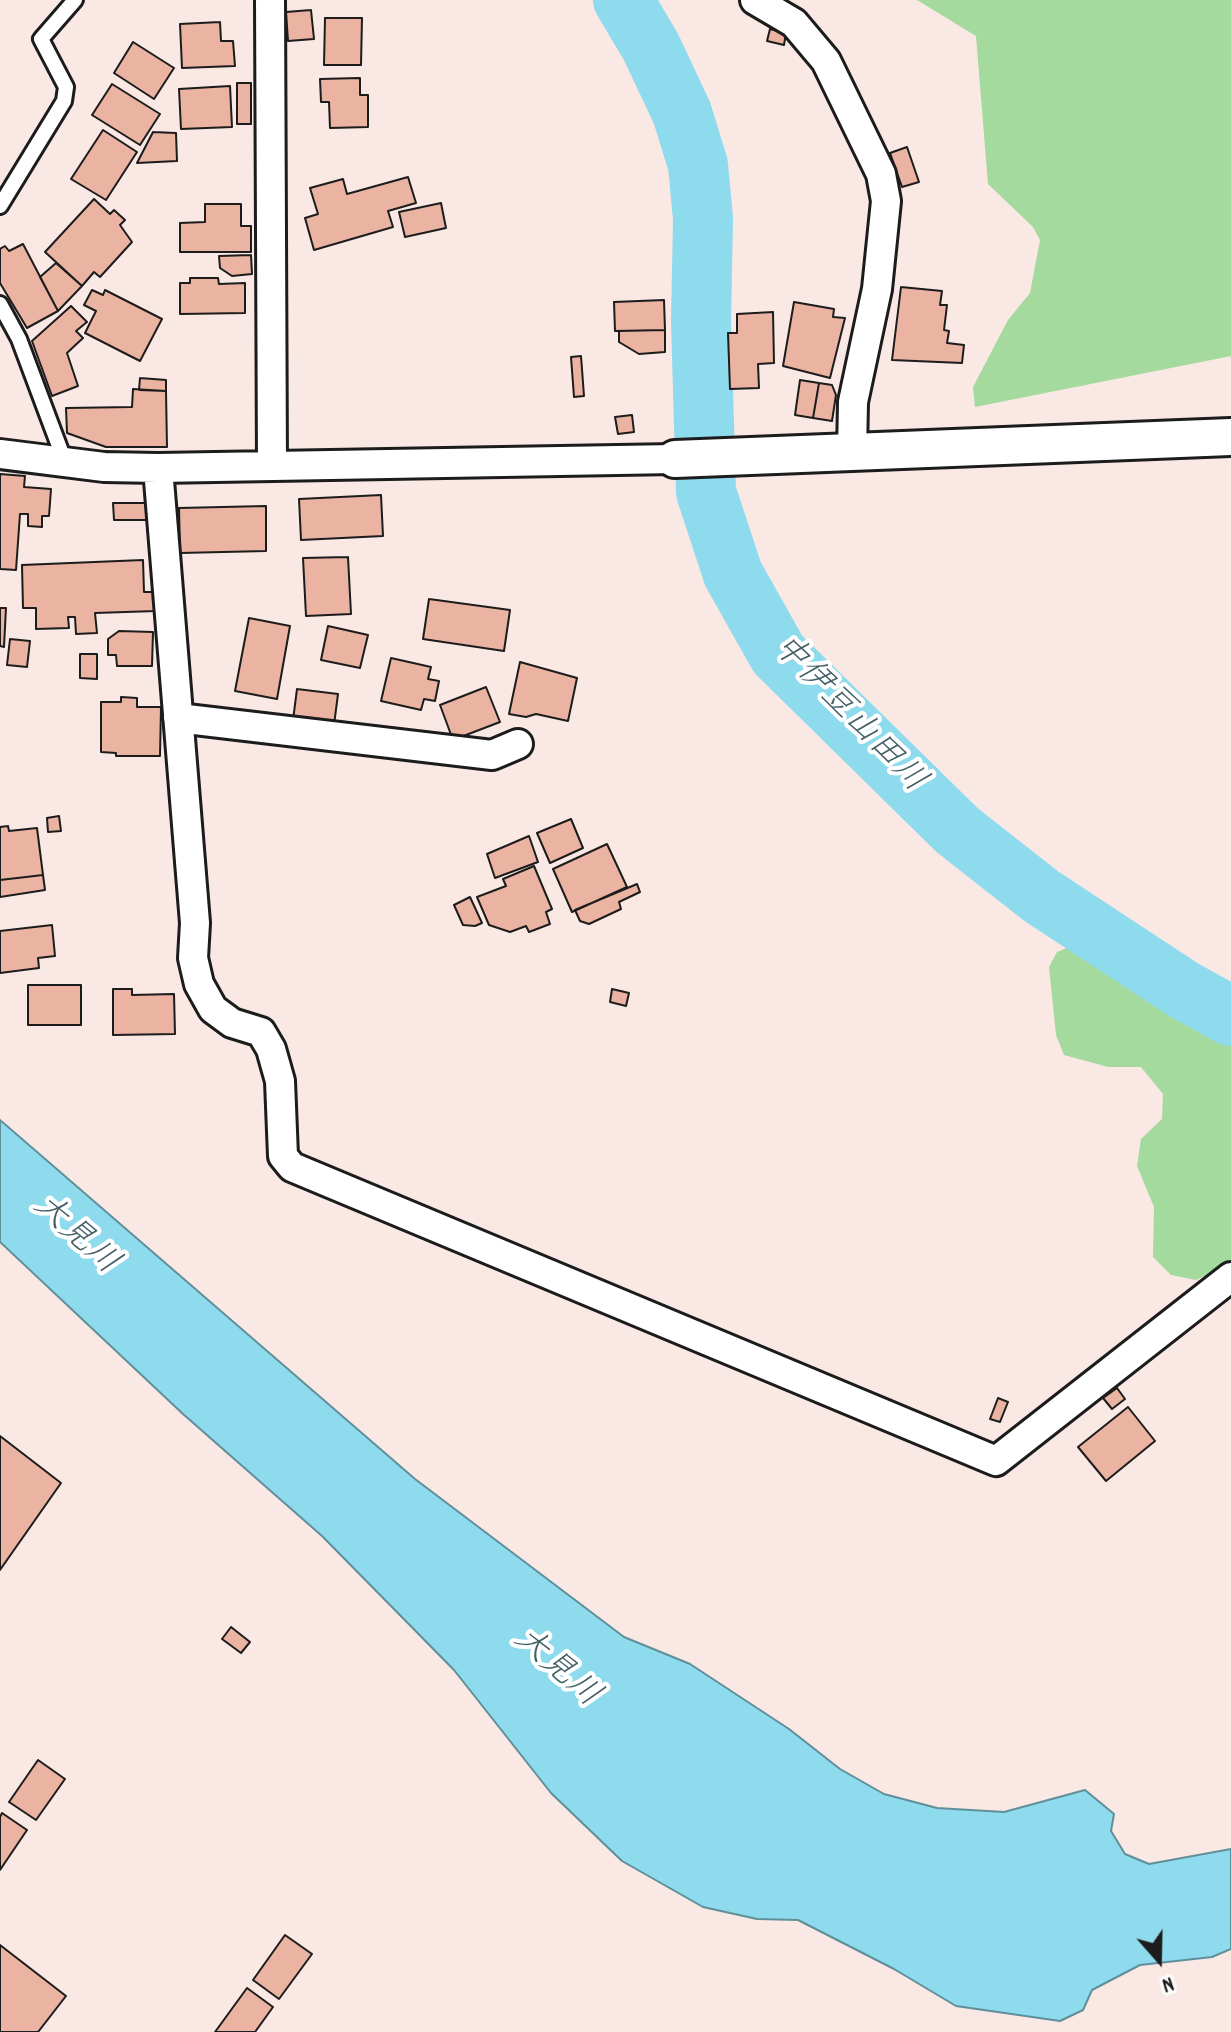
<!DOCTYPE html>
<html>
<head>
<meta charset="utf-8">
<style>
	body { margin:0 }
	#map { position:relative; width:1231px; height:2032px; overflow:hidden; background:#f9e8e3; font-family:Dekko,sans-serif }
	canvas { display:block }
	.north { position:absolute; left:1119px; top:1920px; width:80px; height:80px; -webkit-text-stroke:6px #fff; paint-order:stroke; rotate:160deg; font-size:22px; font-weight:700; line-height:32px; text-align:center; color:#1c1c1c }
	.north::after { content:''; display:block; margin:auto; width:28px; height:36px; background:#1c1c1c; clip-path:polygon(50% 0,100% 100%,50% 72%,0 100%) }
</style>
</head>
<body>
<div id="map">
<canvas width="1231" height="2032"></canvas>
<div class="north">N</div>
</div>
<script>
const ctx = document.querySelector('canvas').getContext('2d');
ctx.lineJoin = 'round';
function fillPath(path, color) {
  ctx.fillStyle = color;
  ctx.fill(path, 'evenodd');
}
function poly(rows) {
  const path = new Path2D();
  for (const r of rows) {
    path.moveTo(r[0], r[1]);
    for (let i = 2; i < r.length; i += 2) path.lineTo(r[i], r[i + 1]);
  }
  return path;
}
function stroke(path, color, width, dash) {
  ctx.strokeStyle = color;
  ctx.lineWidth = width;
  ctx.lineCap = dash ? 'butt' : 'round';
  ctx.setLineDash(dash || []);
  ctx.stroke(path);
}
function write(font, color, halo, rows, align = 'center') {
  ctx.font = font + ' Dekko,"Klee One",sans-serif';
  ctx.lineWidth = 8;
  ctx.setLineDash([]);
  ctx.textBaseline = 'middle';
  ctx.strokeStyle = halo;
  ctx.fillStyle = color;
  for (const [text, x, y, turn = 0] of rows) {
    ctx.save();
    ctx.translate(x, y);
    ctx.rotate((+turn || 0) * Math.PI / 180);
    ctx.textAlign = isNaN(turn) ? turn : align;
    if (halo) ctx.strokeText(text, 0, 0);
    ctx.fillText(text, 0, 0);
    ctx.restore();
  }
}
fillPath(poly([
	[917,0,1231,0,1231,356,975,407,973,387,1008,320,1030,293,1040,240,1033,227,988,184,976,36],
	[1079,943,1111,953,1127,973,1172,1005,1226,1032,1231,1039,1231,1263,1196,1280,1171,1275,1153,1257,1154,1207,1137,1166,1141,1139,1162,1119,1163,1094,1141,1067,1108,1067,1064,1055,1056,1035,1049,967,1057,952]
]), '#a4da9e');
const water = poly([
	[0,1120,415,1479,624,1637,690,1664,789,1729,840,1769,884,1794,937,1808,1004,1812,1085,1790,1114,1814,1111,1831,1125,1854,1149,1864,1231,1849,1231,1949,1212,1957,1140,1965,1092,1990,1083,2010,1060,2021,956,2006,894,1969,798,1920,757,1919,703,1907,622,1861,551,1793,454,1670,322,1536,183,1414,0,1242,0,1120]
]);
fillPath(water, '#8edbee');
stroke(water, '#608f9a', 2);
stroke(poly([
	[623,0,651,47,682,113,698,165,703,219,701,322,706,492,733,574,778,654,957,830,1041,896,1184,990,1231,1016]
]), '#8edbee', 60);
const building = poly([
	[311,10,314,39,288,41,286,12,311,10],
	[325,18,362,18,361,65,324,65,325,18],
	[220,22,221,41,233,41,235,66,182,68,180,24,220,22],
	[770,29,786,33,784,45,767,41,770,29],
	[133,42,174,68,154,99,114,73,133,42],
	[360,78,360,95,368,95,368,127,330,128,329,102,321,102,320,79,360,78],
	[237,83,251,83,251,124,237,124,237,83],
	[112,84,160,114,140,145,92,115,112,84],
	[230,86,232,127,181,129,179,89,230,86],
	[103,130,137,152,106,200,71,179,103,130],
	[153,132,176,133,177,161,137,163,153,132],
	[907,147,919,182,902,187,890,153,907,147],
	[408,177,416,203,388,211,393,227,314,250,305,218,318,214,310,188,343,179,347,194,408,177],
	[94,199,110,214,114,210,125,220,120,225,132,242,100,277,94,272,82,286,45,252,94,199],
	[441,203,446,228,405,237,399,212,441,203],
	[205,204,241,204,241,226,251,226,251,252,180,252,180,223,205,222,205,204],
	[23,244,58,311,27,328,0,283,0,249,5,246,9,251,23,244],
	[251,255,252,274,232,276,220,268,219,256,251,255],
	[56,263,82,286,58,311,40,277,56,263],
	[190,278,218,278,219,284,245,283,245,313,180,314,180,283,190,283,190,278],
	[901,287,942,291,940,305,947,305,944,330,949,331,947,343,964,345,962,363,892,360,901,287],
	[92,290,103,295,105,290,162,319,140,361,85,333,96,311,84,305,92,290],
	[664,300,665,330,615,331,614,302,664,300],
	[794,302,834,309,833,317,845,318,830,378,783,366,794,302],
	[71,306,87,322,76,331,83,338,67,353,78,386,52,396,32,341,71,306],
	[773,312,774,363,758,364,759,388,730,389,728,333,737,333,737,314,773,312],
	[665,330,665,352,639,354,619,342,619,331,665,330],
	[581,356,584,396,574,397,571,357,581,356],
	[140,378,166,380,166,391,139,390,140,378],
	[800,380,819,383,813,418,795,415,800,380],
	[819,383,832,385,836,395,832,421,813,418,819,383],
	[133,389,166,391,167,447,106,447,67,433,66,408,132,407,133,389],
	[632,415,634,432,618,434,615,417,632,415],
	[0,474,25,476,24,487,51,489,49,516,42,516,42,527,28,526,28,514,20,514,16,570,0,569,0,474],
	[381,495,383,536,301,540,299,499,381,495],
	[113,503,151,503,151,520,114,520,113,503],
	[266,506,266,551,180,553,179,508,266,506],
	[348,557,351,614,306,616,303,558,348,557],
	[143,560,144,592,155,592,156,611,95,613,97,633,76,634,75,617,68,617,69,628,36,629,36,608,23,608,22,565,143,560],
	[429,599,510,610,504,651,423,639,429,599],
	[0,608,6,608,4,647,0,646,0,608],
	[249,618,290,626,277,699,235,691,249,618],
	[328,626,368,635,360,668,321,660,328,626],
	[119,631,153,632,152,666,117,666,116,655,108,655,108,639,119,631],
	[10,639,30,641,27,667,7,665,10,639],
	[80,654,97,654,97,679,80,678,80,654],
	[391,658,431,667,428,679,439,681,435,701,424,699,421,710,381,701,391,658],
	[520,662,577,678,568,721,536,714,526,717,509,714,520,662],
	[486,687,500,722,453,740,440,705,486,687],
	[297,689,338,694,334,725,293,720,297,689],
	[121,697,137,698,137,707,161,707,160,756,116,756,116,753,101,752,101,702,121,702,121,697],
	[59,816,61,831,48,832,47,818,59,816],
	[571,819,583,848,550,863,537,833,571,819],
	[8,826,9,831,37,828,43,875,0,880,0,827,8,826],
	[529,836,538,862,495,878,487,854,529,836],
	[607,844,627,887,572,912,553,869,607,844],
	[534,866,552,909,546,912,550,924,529,932,526,926,510,932,489,925,477,897,506,886,503,879,534,866],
	[43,875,45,890,0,897,0,880,43,875],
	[637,884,640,892,619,902,621,909,589,924,580,921,575,910,637,884],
	[470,897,482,923,475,926,463,925,454,905,470,897],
	[52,925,55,956,38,958,39,968,0,973,0,931,52,925],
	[28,985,81,985,81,1025,28,1025,28,985],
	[113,989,132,989,132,995,174,994,175,1034,113,1035,113,989],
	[612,989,629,993,626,1006,610,1002,612,989],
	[1117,1388,1125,1399,1112,1409,1103,1398,1117,1388],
	[998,1398,1008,1402,1000,1422,990,1419,998,1398],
	[1128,1407,1155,1441,1106,1481,1078,1447,1128,1407],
	[0,1436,61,1483,0,1570,0,1436],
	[231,1627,250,1642,241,1653,222,1639,231,1627],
	[38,1760,65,1779,36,1820,9,1802,38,1760],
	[2,1813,27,1830,0,1870,0,1817,2,1813],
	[285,1935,312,1954,279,1999,253,1980,285,1935],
	[0,1945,66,1996,38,2032,0,2032,0,1945],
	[247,1988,273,2007,255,2032,215,2032,247,1988]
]);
fillPath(building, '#ebb3a2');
stroke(building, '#1c1c1c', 2);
const service = poly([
	[0,206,64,101,66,87,41,39,75,0],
	[0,304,19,339,65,462]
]);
const minor = poly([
	[270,0,272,466],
	[755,0,794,23,826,61,881,174,886,201,877,289,853,402,852,453],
	[0,454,104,467,158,468,675,459],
	[158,468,195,923,193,958,199,984,213,1009,232,1023,261,1032,271,1049,280,1081,283,1156,292,1167,996,1461,1231,1277],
	[178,718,492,755,518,744]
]);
const tertiary = poly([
	[675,459,1231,437]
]);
stroke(service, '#1c1c1c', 20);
stroke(minor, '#1c1c1c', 34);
stroke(tertiary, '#1c1c1c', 42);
stroke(service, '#fff', 14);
stroke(minor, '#fff', 28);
stroke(tertiary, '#fff', 36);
write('italic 34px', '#445f66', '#fff', [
	["中伊豆山田川",847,716,46],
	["大見川",74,1237,42],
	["大見川",555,1670,41]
]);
</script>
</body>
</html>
